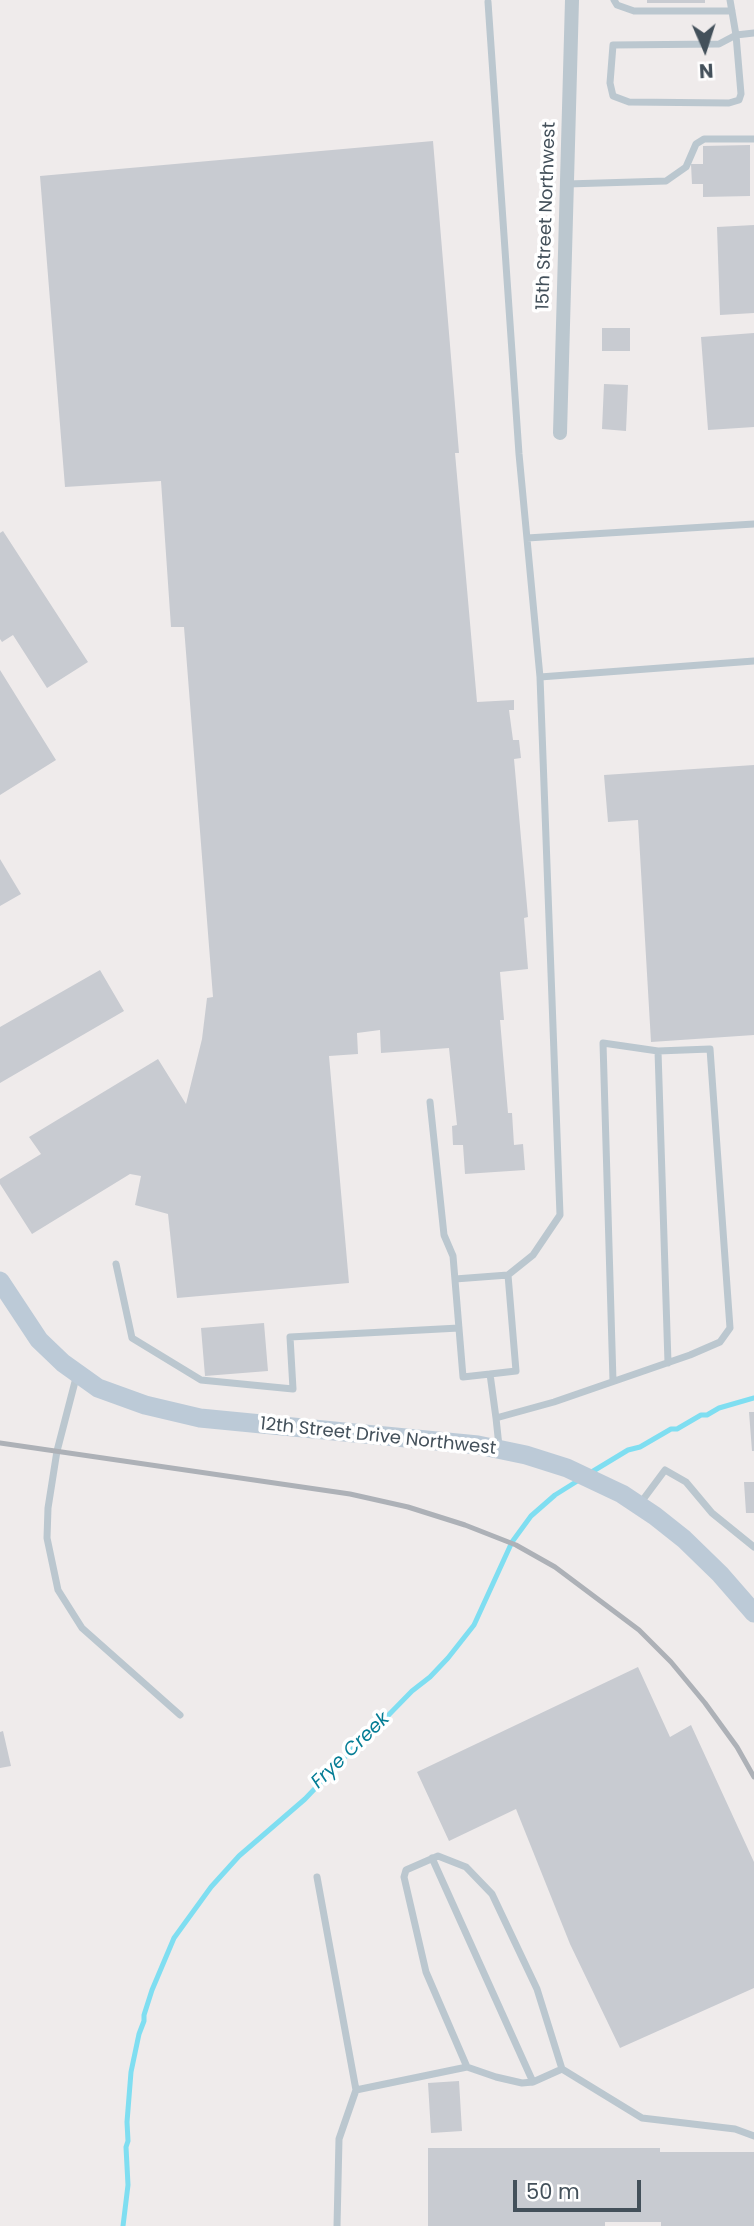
<!DOCTYPE html>
<html>
<head>
<meta charset="utf-8">
<style>
	body { margin:0 }
	#map { position:relative; width:754px; height:2226px; overflow:hidden; background:#efebeb; font-family:Poppins,sans-serif }
	canvas { display:block }
	.north { position:absolute; left:670px; top:14px; width:70px; height:70px; -webkit-text-stroke:5px #fff; paint-order:stroke; rotate:177deg; font-size:19px; font-weight:700; line-height:28px; text-align:center; color:#43505a }
	.north::after { content:''; display:block; margin:auto; width:24px; height:32px; background:#43505a; clip-path:polygon(50% 0,100% 100%,50% 72%,0 100%) }
	.scale { position:absolute; left:513px; top:2180px; width:128px; height:32px; box-sizing:border-box; border:4px solid #43505a; border-top:0; padding-left:9px; font-size:21px; line-height:24px; white-space:nowrap; color:#43505a; -webkit-text-stroke:5px #fff; paint-order:stroke }
</style>
</head>
<body>
<div id="map">
<canvas width="754" height="2226"></canvas>
<div class="north">N</div>
<div class="scale">50 m</div>
</div>
<script>
const ctx = document.querySelector('canvas').getContext('2d');
ctx.lineJoin = 'round';
function poly(rows) {
  const path = new Path2D();
  for (const r of rows) {
    path.moveTo(r[0], r[1]);
    for (let i = 2; i < r.length; i += 2) path.lineTo(r[i], r[i + 1]);
  }
  return path;
}
function stroke(path, color, width, dash) {
  ctx.strokeStyle = color;
  ctx.lineWidth = width;
  ctx.lineCap = dash ? 'butt' : 'round';
  ctx.setLineDash(dash || []);
  ctx.stroke(path);
}
function fillPath(path, color) {
  ctx.fillStyle = color;
  ctx.fill(path, 'evenodd');
}
function write(font, color, halo, rows, align = 'center') {
  ctx.font = font + ' Poppins,sans-serif';
  ctx.lineWidth = 7;
  ctx.setLineDash([]);
  ctx.textBaseline = 'middle';
  ctx.strokeStyle = halo;
  ctx.fillStyle = color;
  for (const [text, x, y, turn = 0] of rows) {
    ctx.save();
    ctx.translate(x, y);
    ctx.rotate((+turn || 0) * Math.PI / 180);
    ctx.textAlign = isNaN(turn) ? turn : align;
    if (halo) ctx.strokeText(text, 0, 0);
    ctx.fillText(text, 0, 0);
    ctx.restore();
  }
}
stroke(poly([
	[590,1473,628,1450,640,1447,671,1429,677,1429,701,1415,707,1415,719,1408,754,1398],
	[123,2226,128,2185,126,2147,128,2141,127,2122,131,2072,139,2034,144,2021,144,2015,152,1990,174,1938,211,1887,239,1856,305,1799,364,1737,370,1734,412,1691,430,1677,448,1658,474,1625,512,1542,531,1516,555,1495,579,1480]
]), '#7fdef1', 5);
fillPath(poly([
	[647,0,705,0,705,3,647,3],
	[433,141,459,453,455,453,477,702,514,700,514,710,509,710,513,740,519,740,521,758,514,759,528,917,524,918,528,969,500,972,504,1020,500,1020,508,1113,512,1113,514,1145,523,1144,525,1170,465,1174,463,1145,453,1145,452,1126,457,1125,449,1048,381,1053,380,1030,357,1033,358,1054,329,1056,349,1283,177,1298,168,1214,135,1205,141,1176,130,1174,32,1234,0,1184,0,1179,41,1154,29,1137,158,1059,186,1104,202,1039,207,998,213,997,184,627,171,627,161,481,65,487,40,176],
	[750,145,750,196,703,197,703,184,692,184,691,164,703,164,703,146],
	[754,225,754,313,720,315,717,227],
	[602,328,630,328,630,351,602,351],
	[754,333,754,427,708,430,701,337],
	[604,384,628,385,626,431,602,429],
	[3,531,88,662,47,688,13,635,2,642,0,639,0,533],
	[0,670,56,760,0,795],
	[754,765,754,1035,651,1042,638,820,608,822,604,775],
	[0,859,21,894,0,906],
	[100,970,124,1011,0,1083,0,1027],
	[264,1323,268,1371,205,1376,201,1328],
	[749,1412,754,1412,754,1451,752,1451],
	[744,1482,754,1482,754,1513,746,1513],
	[638,1667,670,1737,691,1725,754,1862,754,1988,620,2048,570,1944,516,1809,449,1841,417,1772],
	[3,1731,11,1766,0,1768,0,1732],
	[459,2081,462,2131,431,2133,428,2083],
	[428,2148,660,2148,660,2152,754,2152,754,2226,661,2226,661,2222,605,2222,605,2226,428,2226]
]), '#c8cbd1');
stroke(poly([
	[614,0,617,5,634,11,732,11],
	[730,0,736,35,741,94,739,100,729,103,629,102,613,96,610,83,613,45,719,44,736,35,754,33],
	[488,2,519,454,540,677,560,1215,533,1255,508,1275,516,1371,490,1374,496,1418],
	[567,184,666,181,686,167,696,144,704,139,754,139],
	[527,538,754,524],
	[540,677,754,661],
	[658,1051,668,1363],
	[430,1102,444,1235,453,1256,463,1377,490,1374],
	[116,1264,132,1338,201,1380,293,1389,290,1337,459,1328],
	[455,1279,508,1275],
	[77,1374,57,1451,48,1508,47,1538,58,1590,82,1628,180,1715],
	[499,1446,496,1418,554,1402,690,1355,720,1342,730,1328,710,1049,658,1051,603,1043,613,1381],
	[639,1505,665,1470,686,1482,712,1513,754,1547],
	[432,1858,533,2082],
	[317,1877,356,2090,467,2067],
	[562,2069,533,2082,522,2083,496,2077,467,2067,426,1972,404,1877,406,1870,438,1856,466,1867,492,1894,537,1989,562,2069,642,2118,735,2129,754,2136],
	[337,2226,339,2139,356,2090]
]), '#bbc7cf', 7);
stroke(poly([
	[560,433,572,0]
]), '#bbc7cf', 14);
stroke(poly([
	[0,1281,39,1340,63,1363,98,1388,145,1405,200,1418,478,1445,526,1455,567,1468,622,1494,655,1516,684,1539,720,1574,754,1613]
]), '#bccad7', 19);
stroke(poly([
	[0,1443,350,1494,408,1507,465,1525,516,1545,555,1567,639,1630,671,1662,705,1703,737,1747,754,1777]
]), '#adb1b7', 5);
write('18px', '#43505a', '#fff', [
	["15th Street Northwest",547,216,-88],
	["12th Street Drive Northwest",378,1437,6]
]);
write('italic 19px', '#057d95', '#fff', [
	["Frye Creek",351,1751,-44]
]);
</script>
</body>
</html>
